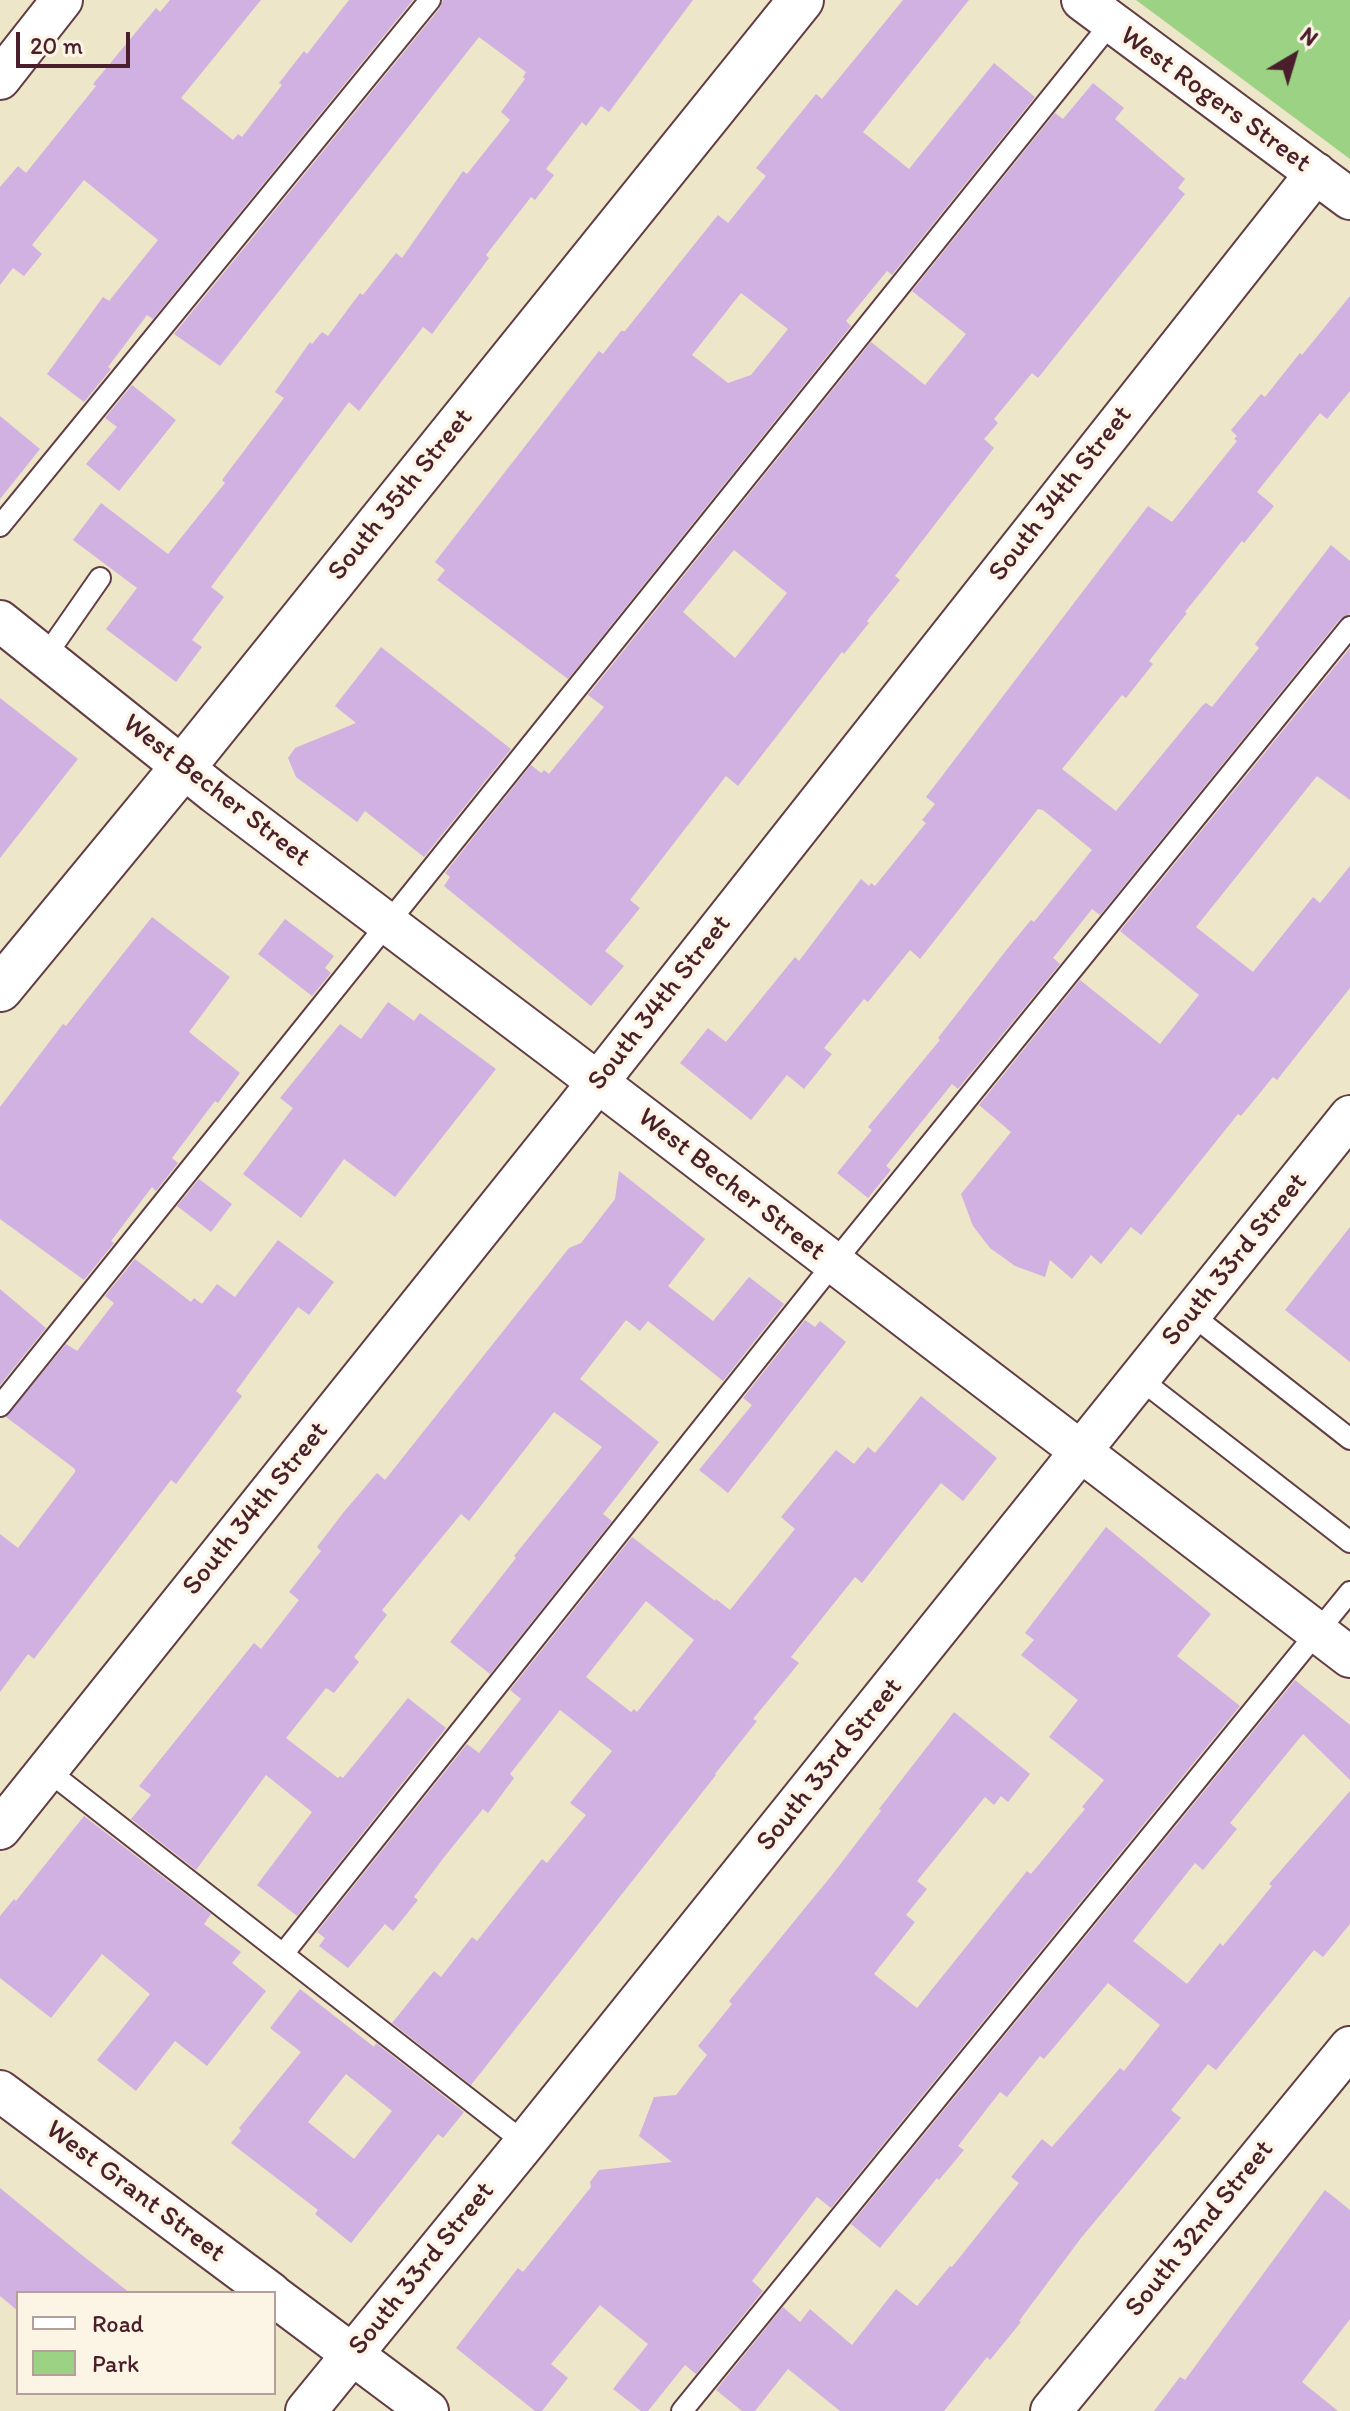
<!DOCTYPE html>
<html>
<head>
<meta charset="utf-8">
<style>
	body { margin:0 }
	#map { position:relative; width:1350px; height:2411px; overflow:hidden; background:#ede6c8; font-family:Itim,sans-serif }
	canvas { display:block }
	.legend { position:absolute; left:16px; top:2291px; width:260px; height:104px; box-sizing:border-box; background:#fcf5e5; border:2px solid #b59f9b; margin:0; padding:10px 14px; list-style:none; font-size:24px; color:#4a1f2b }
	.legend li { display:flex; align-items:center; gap:16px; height:40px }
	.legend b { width:40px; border:2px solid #b59f9b }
	.north { position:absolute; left:1254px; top:16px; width:80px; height:80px; -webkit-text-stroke:6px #fcf5e5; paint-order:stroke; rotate:38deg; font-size:22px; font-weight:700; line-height:32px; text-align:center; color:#4a1f2b }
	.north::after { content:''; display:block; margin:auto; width:28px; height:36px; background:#4a1f2b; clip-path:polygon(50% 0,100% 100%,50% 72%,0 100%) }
	.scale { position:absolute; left:16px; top:32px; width:114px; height:36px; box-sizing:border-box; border:4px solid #4a1f2b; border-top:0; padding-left:10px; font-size:24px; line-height:28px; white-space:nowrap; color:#4a1f2b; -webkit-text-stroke:6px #fcf5e5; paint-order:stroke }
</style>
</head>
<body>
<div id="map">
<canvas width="1350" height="2411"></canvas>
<ul class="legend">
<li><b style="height:10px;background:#fff"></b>Road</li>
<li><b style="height:22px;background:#9cd283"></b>Park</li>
</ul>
<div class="north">N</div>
<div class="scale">20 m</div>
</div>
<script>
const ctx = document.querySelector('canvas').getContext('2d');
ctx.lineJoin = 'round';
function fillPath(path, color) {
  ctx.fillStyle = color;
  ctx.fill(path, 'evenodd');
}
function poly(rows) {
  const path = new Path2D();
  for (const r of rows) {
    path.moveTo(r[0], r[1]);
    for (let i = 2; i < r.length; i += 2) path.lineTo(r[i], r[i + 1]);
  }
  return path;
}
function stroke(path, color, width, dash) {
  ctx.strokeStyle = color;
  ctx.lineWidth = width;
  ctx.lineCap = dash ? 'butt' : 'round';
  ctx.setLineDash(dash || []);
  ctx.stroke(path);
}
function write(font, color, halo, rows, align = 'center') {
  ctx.font = font + ' Itim,sans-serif';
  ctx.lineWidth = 7;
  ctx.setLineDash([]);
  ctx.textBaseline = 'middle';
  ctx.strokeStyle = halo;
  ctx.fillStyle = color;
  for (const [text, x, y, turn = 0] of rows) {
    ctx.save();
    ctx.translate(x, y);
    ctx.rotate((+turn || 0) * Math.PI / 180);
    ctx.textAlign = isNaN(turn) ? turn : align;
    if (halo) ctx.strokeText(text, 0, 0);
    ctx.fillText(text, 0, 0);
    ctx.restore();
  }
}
fillPath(poly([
	[1136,0,1350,0,1350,159]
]), '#9cd283');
fillPath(poly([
	[170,0,261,0,181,98,233,140,238,134,242,137,282,85,279,83,304,51,307,54,349,0,413,0,153,319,147,315,108,367,111,369,84,402,47,374,103,297,109,301,158,240,84,180,32,245,42,254,24,276,13,268,0,285,0,187,18,166,26,173,96,86,93,84,122,49,156,8,160,12],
	[443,0,693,0,609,112,601,106,586,126,582,122,546,169,554,175,535,200,531,197,486,255,489,258,432,334,423,327,359,411,349,402,211,587,224,597,192,640,202,647,176,682,106,629,137,588,73,540,101,503,168,554,225,483,222,480,284,398,275,392,310,342,312,344,322,332,328,336,360,293,363,295,396,253,402,258,463,171,467,174,510,120,501,112,525,79,523,77,526,72,479,37,220,366,174,334,440,8],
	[903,0,969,0,863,132,909,169,994,63,1035,97,892,275,887,271,846,321,851,326,568,679,437,580,445,570,435,562,599,351,603,354,621,331,625,331,718,215,728,223,766,176,756,168,816,94,822,99],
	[741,293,788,329,751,375,728,383,692,355],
	[1093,83,1124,108,1115,119,1185,179,1178,188,1185,194,1038,378,1032,373,994,419,998,423,984,439,994,448,895,576,900,580,867,621,869,623,844,654,842,652,738,786,726,776,630,900,640,908,605,951,624,966,591,1006,444,886,450,877,445,873,531,765,541,773,544,770,549,774,604,707,588,695,871,342,925,385,966,334,912,291,1055,113,1063,119],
	[734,550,787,593,735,658,683,612],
	[1350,296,1350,391,1327,419,1320,413,1257,492,1274,506,1244,543,1242,541,1185,612,1187,613,1149,661,1153,664,1126,698,1122,695,1062,769,1116,811,1202,706,1206,703,1212,707,1259,648,1255,644,1331,545,1350,561,1350,614,1340,619,1100,915,1092,909,1053,958,1060,964,958,1089,952,1084,886,1166,891,1170,868,1198,837,1173,872,1130,868,1127,940,1040,938,1038,1008,948,1031,920,1034,922,1092,850,1043,810,1038,809,920,959,910,950,868,1002,864,999,824,1048,832,1054,804,1089,787,1075,751,1120,680,1063,708,1028,726,1042,795,957,799,961,861,879,869,886,871,883,875,886,926,823,922,820,935,804,926,797,1148,506,1172,522,1237,441,1234,439,1237,436,1231,430,1261,394,1265,397,1300,353,1302,355],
	[132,385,176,420,119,491,86,464,117,427,105,418],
	[0,416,40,449,0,499],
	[381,647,511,749,424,857,365,811,357,822,296,777,288,758,295,748,356,723,335,706],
	[1350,648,1350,800,1317,776,1196,927,1253,972,1313,897,1320,903,1350,866,1350,988,1277,1080,1273,1077,1241,1116,1238,1114,1141,1235,1131,1227,1101,1264,1091,1255,1072,1279,1050,1260,1045,1277,1015,1266,990,1248,973,1226,961,1194,1011,1132,979,1105,1080,980,1160,1044,1199,995,1120,931],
	[0,698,78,759,0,858],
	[152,917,230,977,189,1032,240,1073,218,1103,215,1101,172,1158,178,1163,156,1191,152,1187,111,1241,114,1243,84,1280,0,1219,0,1107,63,1024,66,1026],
	[285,919,334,956,325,968,331,973,312,996,258,954],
	[388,1002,414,1021,420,1013,496,1069,395,1197,344,1159,301,1218,243,1174,293,1108,280,1098,340,1024,361,1039],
	[619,1171,705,1239,668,1286,713,1321,749,1277,784,1304,723,1381,648,1321,640,1331,626,1320,580,1379,659,1442,603,1514,612,1521,490,1674,450,1642,516,1558,514,1556,602,1447,554,1412,469,1521,461,1514,382,1610,387,1615,354,1657,359,1662,334,1693,326,1688,286,1738,338,1778,340,1776,343,1778,408,1698,446,1728,297,1916,257,1885,312,1812,266,1775,196,1870,131,1819,151,1795,139,1786,254,1643,261,1649,299,1600,289,1592,321,1551,317,1547,343,1513,377,1473,385,1480,569,1248,581,1243,615,1199],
	[199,1179,232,1204,211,1232,177,1206],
	[1350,1227,1350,1362,1285,1310],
	[278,1240,334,1282,309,1315,298,1307,236,1391,242,1396,176,1484,171,1480,34,1659,28,1654,0,1692,0,1534,18,1548,75,1472,75,1469,6,1417,66,1344,77,1351,114,1303,105,1296,135,1259,191,1302,194,1298,202,1304,217,1284,235,1297],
	[0,1289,46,1328,0,1385],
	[805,1320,815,1327,820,1321,846,1342,728,1493,699,1470,752,1405,743,1398],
	[921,1396,997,1458,963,1501,941,1483,862,1583,855,1577,791,1657,799,1663,753,1719,757,1721,715,1774,716,1775,471,2085,392,2023,434,1971,441,1977,472,1937,477,1941,542,1859,547,1863,586,1815,570,1803,612,1751,560,1710,510,1774,514,1778,488,1813,483,1809,445,1856,414,1897,418,1900,393,1931,385,1924,348,1968,319,1946,325,1938,317,1932,467,1744,479,1753,521,1699,510,1690,632,1537,715,1601,716,1599,730,1610,795,1529,781,1517,836,1450,854,1464,868,1447,875,1453],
	[646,1601,694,1640,637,1712,634,1709,631,1712,586,1677],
	[1106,1527,1211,1614,1177,1656,1240,1706,831,2208,817,2197,752,2281,763,2291,696,2374,685,2365,648,2411,641,2411,613,2389,648,2344,600,2305,551,2364,568,2378,542,2411,535,2411,456,2348,518,2268,523,2272,591,2187,590,2182,599,2170,672,2162,639,2136,654,2097,676,2095,707,2055,698,2046,732,2004,729,2001,832,1875,881,1811,879,1809,954,1712,1030,1774,1008,1802,1001,1796,994,1805,985,1797,917,1881,927,1889,906,1915,915,1922,874,1974,917,2008,1027,1871,1031,1874,1085,1809,1082,1807,1104,1780,1049,1737,1078,1700,1021,1655,1034,1640,1025,1633],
	[1295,1680,1350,1725,1350,1780,1303,1734,1230,1823,1237,1829,1203,1870,1195,1863,1133,1941,1187,1984,1220,1943,1223,1946,1272,1886,1269,1884,1350,1791,1350,1924,1323,1957,1314,1950,1216,2070,1208,2064,1171,2110,1181,2118,1081,2238,1019,2321,1021,2322,990,2360,987,2357,944,2411,840,2411,788,2369,755,2411,742,2411,716,2390,783,2307,800,2322,810,2309,852,2345,896,2289,917,2306,950,2266,952,2267,1019,2183,1011,2177,1042,2139,1052,2147,1120,2068,1124,2071,1160,2025,1108,1983,1044,2059,1040,2056,1007,2097,1000,2092,958,2146,964,2150,939,2180,937,2178,880,2248,851,2224],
	[84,1816,211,1914,204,1924,241,1952,232,1963,266,1991,207,2066,175,2041,136,2091,97,2060,150,1994,102,1954,51,2018,0,1978,0,1916,14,1899,16,1901],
	[300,1989,374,2047,376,2043,464,2112,443,2138,438,2134,351,2243,315,2214,318,2210,231,2143,241,2131,239,2128,301,2052,270,2028],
	[346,2074,392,2111,354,2159,308,2122],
	[0,2188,78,2252,130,2293,18,2293,18,2311,0,2296],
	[1325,2190,1350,2210,1350,2319,1302,2382,1338,2411,1154,2411,1180,2377,1185,2380]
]), '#d0b1e1');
const lane = poly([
	[0,526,430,0],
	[45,657,100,578],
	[1192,1315,1350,1439],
	[1140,1379,1350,1542],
	[0,1406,1111,23],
	[47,1770,525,2143],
	[283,1954,833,1264,1350,627],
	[682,2411,1350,1592]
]);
const street = poly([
	[1082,0,1350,199],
	[0,79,62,0],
	[0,621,215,793,562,1055,1350,1657],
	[0,1829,575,1111,1316,173],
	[0,2091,271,2293],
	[274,2296,428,2411],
	[306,2411,525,2143,1350,1116],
	[1051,2411,1350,2047]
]);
const secondary = poly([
	[0,989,183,767,801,0]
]);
stroke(lane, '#623d43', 24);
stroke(street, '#623d43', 44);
stroke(secondary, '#623d43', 48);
stroke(lane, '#fff', 20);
stroke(street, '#fff', 40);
stroke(secondary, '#fff', 44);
write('28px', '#4a1f2b', '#fcf5e5', [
	["West Rogers Street",1215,100,36],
	["South 34th Street",1061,494,-52],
	["South 35th Street",401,495,-51],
	["West Becher Street",216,791,38],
	["South 34th Street",660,1003,-52],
	["West Becher Street",731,1185,38],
	["South 33rd Street",1235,1260,-51],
	["South 34th Street",256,1509,-51],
	["South 33rd Street",830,1765,-51],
	["West Grant Street",135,2192,37],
	["South 32nd Street",1200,2229,-51],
	["South 33rd Street",422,2269,-51]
]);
</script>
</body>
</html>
